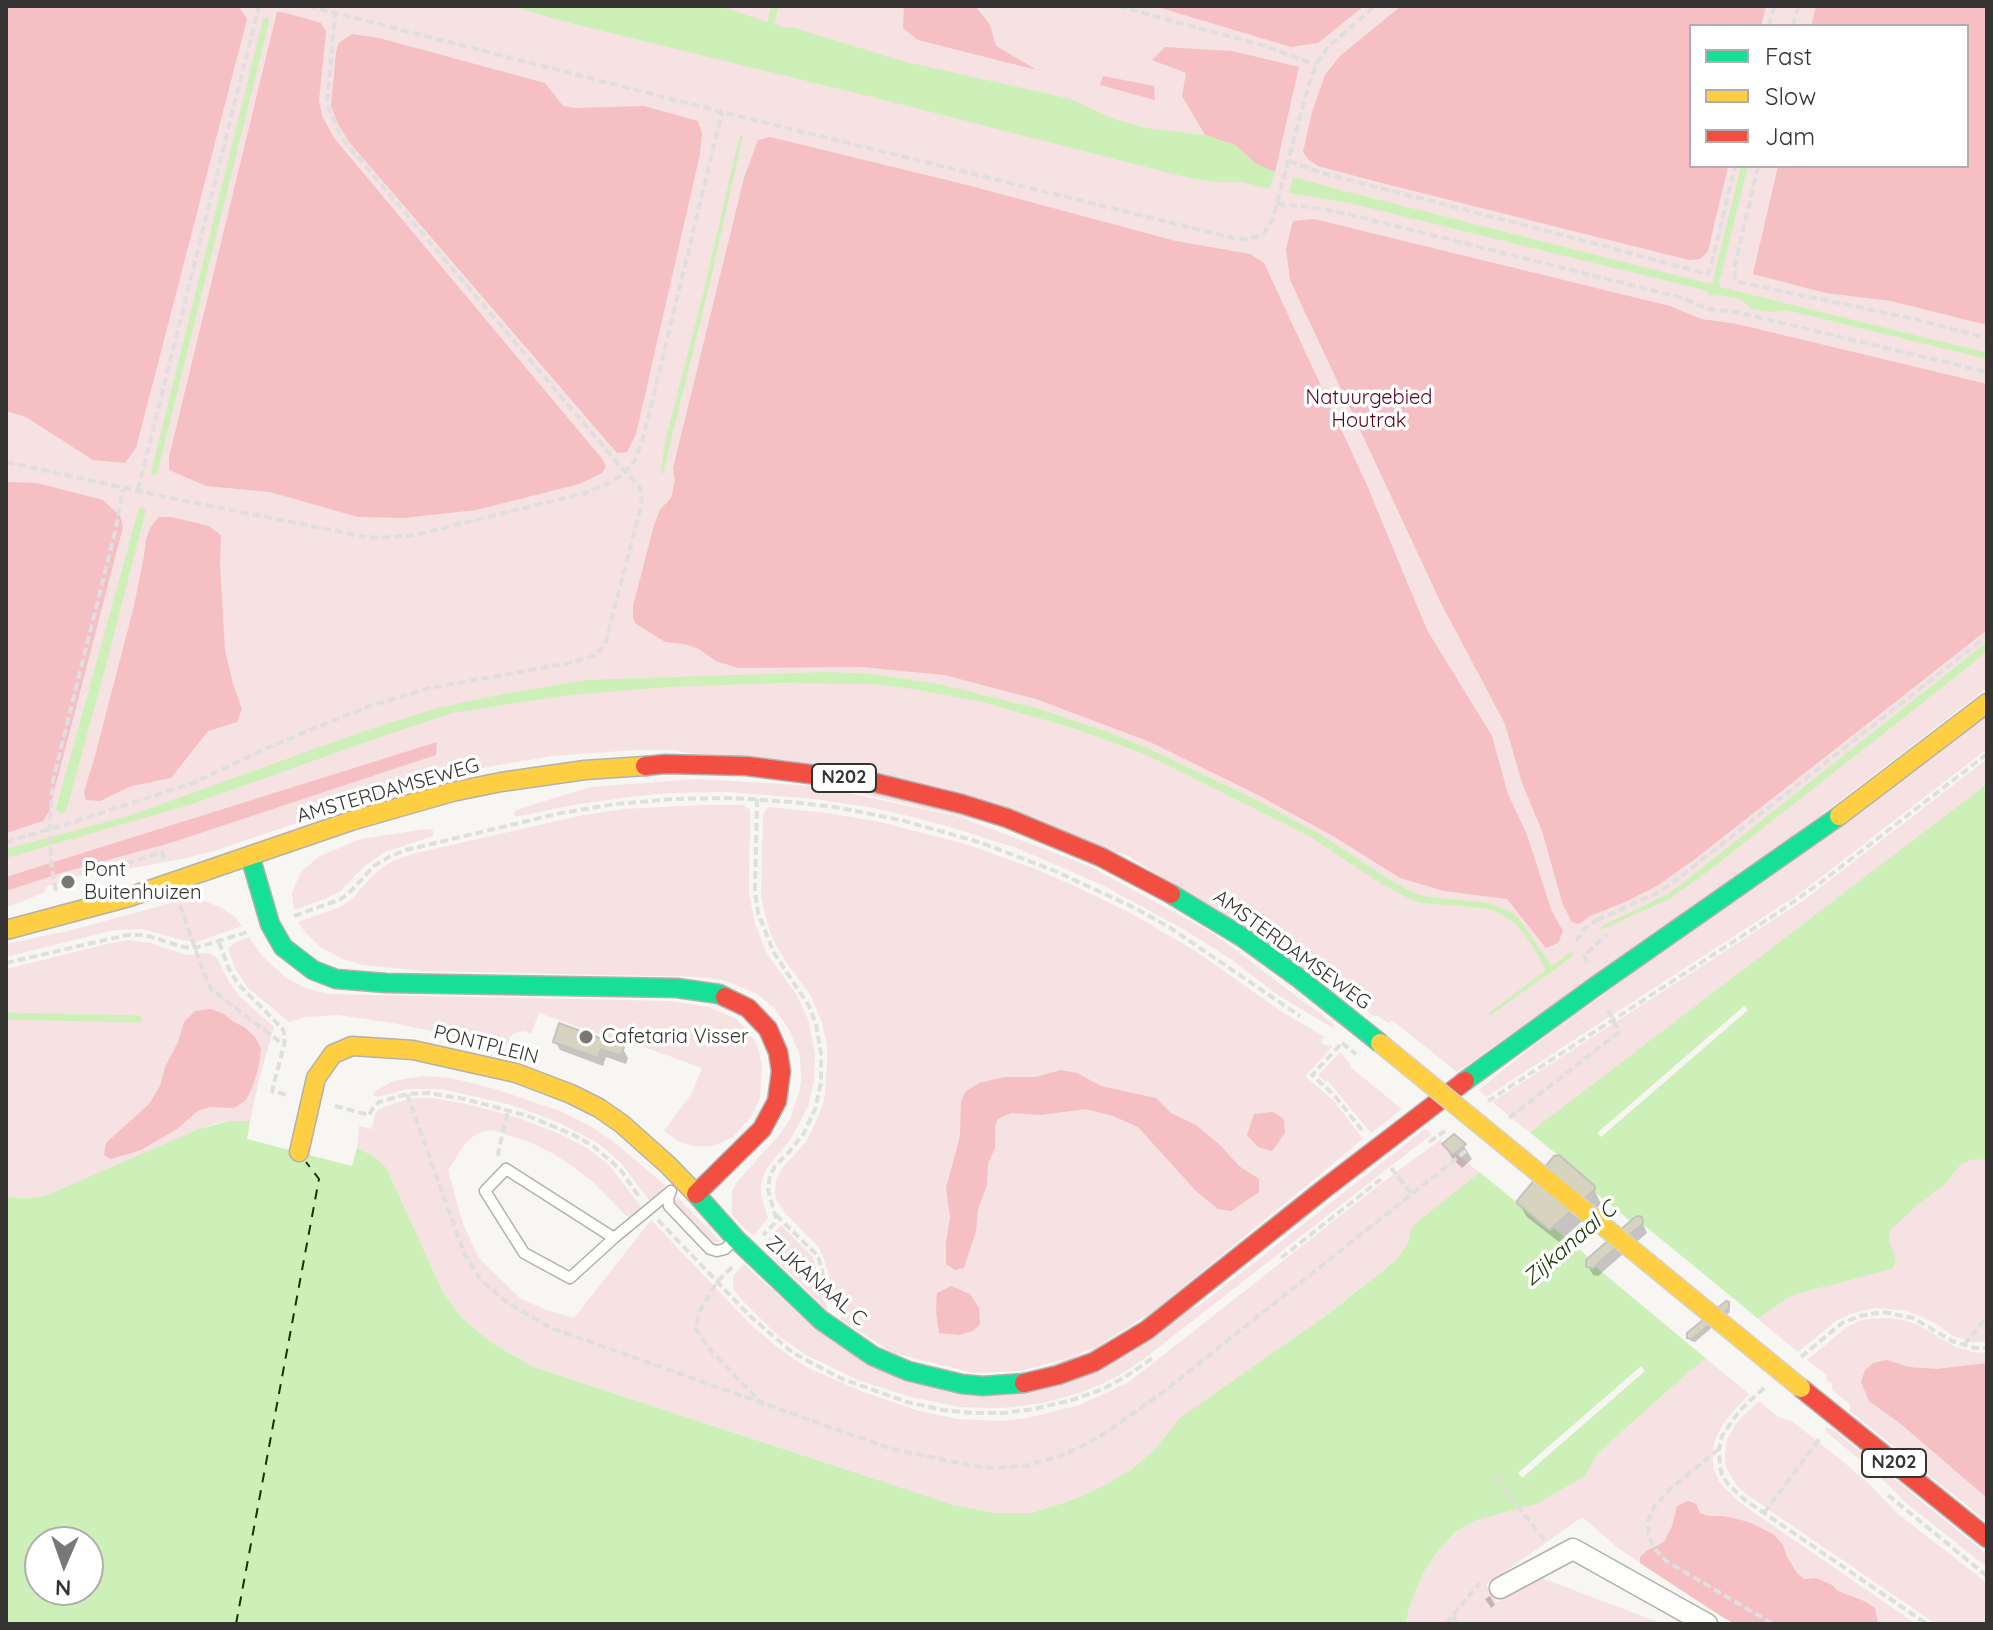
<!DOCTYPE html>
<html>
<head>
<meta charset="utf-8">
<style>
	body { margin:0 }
	#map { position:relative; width:1993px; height:1630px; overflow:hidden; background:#f8f6f3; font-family:Quicksand,sans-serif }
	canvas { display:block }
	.frame { position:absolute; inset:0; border:8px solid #363432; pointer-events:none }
	.legend { position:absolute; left:1689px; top:24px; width:280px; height:144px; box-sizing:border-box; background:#fff; border:2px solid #afaead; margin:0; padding:10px 14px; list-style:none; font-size:24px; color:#363432 }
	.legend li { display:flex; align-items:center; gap:16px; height:40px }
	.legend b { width:40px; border:2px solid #afaead }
	.north { position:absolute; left:24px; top:1526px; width:80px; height:80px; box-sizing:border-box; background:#fff; border:2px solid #afaead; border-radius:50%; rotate:182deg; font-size:22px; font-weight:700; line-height:32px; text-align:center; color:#363432 }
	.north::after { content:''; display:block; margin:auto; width:28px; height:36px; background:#7a7876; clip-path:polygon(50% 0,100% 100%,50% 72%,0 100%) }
</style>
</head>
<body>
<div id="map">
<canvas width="1993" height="1630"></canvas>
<div class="frame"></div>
<ul class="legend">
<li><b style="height:10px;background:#16e098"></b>Fast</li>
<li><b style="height:10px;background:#ffcf43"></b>Slow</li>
<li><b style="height:10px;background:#f24e42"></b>Jam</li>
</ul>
<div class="north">N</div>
</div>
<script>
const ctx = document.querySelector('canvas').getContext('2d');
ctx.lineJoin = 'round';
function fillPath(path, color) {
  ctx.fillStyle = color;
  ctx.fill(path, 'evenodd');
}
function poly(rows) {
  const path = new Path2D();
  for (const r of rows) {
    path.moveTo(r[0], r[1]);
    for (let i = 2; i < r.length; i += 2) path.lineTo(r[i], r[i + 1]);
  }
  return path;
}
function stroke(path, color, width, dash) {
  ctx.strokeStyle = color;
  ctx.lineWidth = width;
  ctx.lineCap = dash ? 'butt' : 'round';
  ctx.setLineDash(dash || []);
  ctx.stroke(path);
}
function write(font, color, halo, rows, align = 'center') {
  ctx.font = font + ' Quicksand,sans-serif';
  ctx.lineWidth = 7;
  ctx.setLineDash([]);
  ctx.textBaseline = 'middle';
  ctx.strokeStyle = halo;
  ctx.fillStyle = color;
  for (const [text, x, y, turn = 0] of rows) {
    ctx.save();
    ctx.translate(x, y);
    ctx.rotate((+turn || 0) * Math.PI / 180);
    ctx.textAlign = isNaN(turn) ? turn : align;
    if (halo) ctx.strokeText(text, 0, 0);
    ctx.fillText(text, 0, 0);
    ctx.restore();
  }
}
fillPath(poly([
	[6,6,1987,6,1987,688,1789,840,1457,1072,1392,1020,1388,1023,1378,1016,1373,1016,1358,1003,1352,1002,1127,855,675,750,636,750,552,756,482,768,388,792,214,851,182,859,128,869,124,862,45,887,45,892,6,908],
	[1691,26,1967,26,1967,166,1691,166],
	[1987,716,1987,749,1799,894,1486,1097,1479,1090,1539,1041],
	[1987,759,1987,1342,1970,1342,1952,1335,1935,1323,1905,1310,1874,1308,1851,1314,1837,1320,1798,1352,1492,1102,1804,900],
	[696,779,816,786,960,817,1089,866,1214,934,1335,1025,1333,1028,1278,995,1232,960,1185,930,1102,885,1017,848,947,826,913,817,874,808,815,799,728,792,670,793,637,796,573,805,515,817,514,813,516,810,590,787],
	[702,805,744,805,750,810,749,893,755,924,767,954,796,994,808,1019,815,1053,814,1080,808,1107,790,1140,766,1169,761,1183,761,1195,768,1218,754,1235,746,1230,732,1215,732,1191,738,1181,780,1134,790,1119,799,1093,801,1082,800,1056,790,1031,775,1009,757,994,726,981,702,977,422,971,363,965,340,958,319,946,305,932,298,922,340,907,352,899,373,875,382,868,392,861,416,853,579,816,623,809],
	[770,807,827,813,880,822,965,844,1033,868,1077,887,1134,915,1197,952,1282,1012,1325,1037,1321,1042,1324,1045,1333,1046,1305,1076,1334,1101,1363,1139,1155,1310,1087,1353,1020,1371,974,1373,893,1353,842,1320,823,1256,818,1246,786,1214,776,1199,775,1190,776,1180,783,1167,806,1142,816,1122,824,1101,827,1065,827,1046,822,1023,811,996,788,965,772,938,765,914,761,895,763,815,766,809],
	[426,829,433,830,433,836,385,852,362,868,341,891,327,898,294,910,292,893,299,876,305,868,320,856,361,839],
	[186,899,204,901,220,907,235,917,242,926,197,942,182,940,142,929,114,930,6,957,6,944,68,931],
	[249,937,262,956,284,976,303,987,327,994,670,1001,709,1007,736,1019,745,1028,756,1043,759,1051,762,1068,760,1098,752,1115,733,1137,713,1146,692,1146,678,1141,664,1131,692,1093,702,1068,630,1042,624,1043,539,1013,531,1034,524,1031,515,1033,511,1036,506,1047,393,1023,338,1015,306,1017,289,1022,247,987,235,968,229,952,229,948,236,942],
	[128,940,150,943,186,955,208,953,214,956,217,958,229,982,239,996,274,1027,259,1080,250,1121,229,1121,213,1124,45,1196,29,1198,6,1197,6,969,107,944],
	[1340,1052,1351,1065,1350,1067,1402,1109,1371,1133,1328,1081,1325,1082,1318,1075],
	[422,1076,451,1078,492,1088,560,1111,594,1128,614,1142,665,1185,665,1187,650,1200,648,1199,622,1164,599,1144,560,1123,512,1105,441,1089,408,1089,378,1097,373,1095,375,1091,393,1081],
	[416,1098,431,1098,467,1104,519,1118,562,1135,587,1148,609,1165,642,1208,632,1217,626,1216,593,1182,575,1168,554,1154,530,1142,492,1130,484,1131,475,1135,465,1144,448,1170,463,1224,479,1258,521,1299,544,1309,574,1318,651,1220,750,1324,777,1347,806,1367,861,1391,919,1411,958,1419,1001,1421,1028,1418,1080,1405,1129,1382,1383,1182,1440,1140,1749,1394,1724,1422,1715,1440,1713,1449,1713,1466,1719,1482,1739,1502,1916,1624,1734,1624,1640,1563,1618,1548,1582,1517,1486,1585,1497,1602,1536,1579,1542,1578,1663,1624,1406,1624,1407,1616,1414,1594,1425,1570,1440,1548,1457,1532,1476,1520,1499,1513,1585,1476,1597,1454,1700,1362,1410,1230,1408,1243,1395,1261,1156,1448,1132,1469,1103,1486,1075,1499,1031,1513,996,1513,954,1505,534,1367,492,1343,462,1318,443,1292,386,1167,371,1155,357,1148,359,1126,372,1129,375,1115,379,1109,398,1102],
	[1425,1129,1432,1134,1145,1358,1125,1372,1102,1384,1079,1393,1043,1403,1002,1408,961,1407,911,1397,860,1381,808,1356,777,1335,741,1299,734,1290,733,1284,733,1276,744,1264,801,1316,977,1395,1200,1305],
	[677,1197,721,1242,712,1242,676,1207,675,1202],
	[781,1225,813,1257,828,1311,766,1250,765,1243],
	[1886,1318,1904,1320,1918,1325,1954,1346,1973,1352,1987,1353,1987,1522,1850,1411,1850,1404,1832,1390,1832,1384,1826,1379,1827,1375,1807,1360,1848,1326,1866,1319],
	[1759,1401,1778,1417,1793,1422,1840,1459,1869,1484,1898,1514,1987,1583,1987,1624,1936,1624,1746,1494,1737,1486,1726,1467,1725,1457,1727,1439,1737,1422],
	[1826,1427,1835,1431,1987,1554,1987,1567,1906,1503,1875,1472,1825,1431]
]), '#f6e2e2');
fillPath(poly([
	[6,6,234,6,239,7,247,19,136,448,125,463,93,460,26,417,6,411],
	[904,6,975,6,990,25,996,46,1037,70,918,40,903,28],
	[1154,6,1364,6,1318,43,1291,47],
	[1401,6,1766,6,1761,26,1691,26,1691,166,1728,166,1708,251,1700,259,1689,260,1374,181,1318,166,1308,159,1303,152,1312,112,1325,75,1340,56],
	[1816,6,1987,6,1987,325,1891,301,1826,293,1753,274,1778,166,1967,166,1967,26,1811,26],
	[277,12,282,12,321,23,326,32,319,100,322,116,334,138,603,460,606,467,602,473,579,484,476,510,404,518,358,517,270,492,206,486,169,470,169,457],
	[352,34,379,38,545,83,563,106,575,108,644,106,698,121,702,133,700,154,636,434,627,452,617,453,349,142,338,124,331,106,336,52,339,43],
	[1165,47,1232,51,1299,67,1275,172,1256,164,1235,145,1205,135,1182,96,1186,73,1152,60],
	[1103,76,1154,86,1155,100,1100,85],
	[770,137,967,185,1176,241,1250,254,1264,263,1366,483,1427,630,1492,736,1508,794,1527,835,1552,912,1563,931,1558,943,1546,948,1507,899,1444,891,1400,878,1333,836,1254,793,1150,742,1036,699,944,675,862,667,738,668,716,661,699,649,684,644,665,642,635,623,633,616,633,606,654,525,660,510,671,498,675,481,673,468,744,178,758,140],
	[1314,219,1670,306,1701,319,1737,324,1987,384,1987,630,1695,859,1657,886,1625,902,1590,916,1579,924,1572,922,1563,905,1542,831,1522,783,1505,724,1441,603,1290,280,1286,249,1293,221],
	[6,482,37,483,103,500,120,516,123,527,49,811,43,821,6,833],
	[159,517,172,517,209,526,221,535,220,563,225,650,233,684,242,709,237,722,208,731,171,778,131,786,100,801,86,800,84,792,95,756,134,606,144,556,146,540,150,528],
	[437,742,436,755,170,843,64,872,6,891,6,877],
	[211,1009,224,1014,232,1021,244,1027,255,1037,261,1049,259,1065,253,1086,246,1100,234,1108,210,1107,199,1110,177,1129,141,1150,111,1159,104,1155,106,1143,149,1104,160,1086,165,1067,178,1042,184,1022,195,1011],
	[1061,1070,1077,1073,1101,1086,1156,1098,1171,1113,1196,1125,1221,1146,1239,1166,1259,1179,1259,1192,1231,1211,1218,1209,1196,1191,1138,1127,1113,1116,1086,1109,1040,1115,1011,1113,998,1119,995,1126,995,1148,988,1164,987,1185,978,1209,976,1231,964,1268,955,1270,946,1264,946,1242,950,1218,946,1188,960,1136,961,1101,966,1091,979,1083,1004,1077,1035,1077],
	[1273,1112,1284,1119,1285,1133,1272,1151,1258,1147,1247,1135,1254,1114],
	[951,1286,970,1294,979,1308,980,1324,973,1331,959,1335,939,1333,936,1311,937,1293],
	[1887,1360,1909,1367,1937,1369,1987,1363,1987,1498,1901,1424,1869,1401,1861,1382,1865,1370,1873,1363],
	[1688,1501,1696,1504,1700,1513,1709,1516,1723,1516,1749,1522,1773,1534,1783,1545,1787,1557,1797,1573,1804,1579,1816,1578,1832,1585,1838,1591,1864,1601,1875,1608,1878,1624,1734,1624,1710,1609,1640,1563,1640,1557,1646,1551,1664,1542,1672,1526,1677,1506]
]), '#f5bfc4');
fillPath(poly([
	[510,6,719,6,782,27,795,28,902,61,1071,99,1111,118,1146,128,1205,135,1235,145,1256,164,1275,172,1269,189,1242,182,1217,182,1189,178,884,100,574,24],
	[266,17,268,18,269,22,157,474,152,476,151,473,263,19],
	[743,135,711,278,663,473,660,474,666,438,704,290,735,155,740,136],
	[1741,166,1748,166,1722,271,1719,282,1720,287,1987,353,1987,359,1786,310,1772,312,1752,309,1739,298,1719,295,1712,296,1704,290,1349,203,1289,193,1293,177,1348,192,1710,284,1713,281],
	[141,507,146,510,106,665,67,808,63,813,59,813,56,809,139,508],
	[1987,642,1987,651,1963,671,1707,872,1669,899,1601,930,1600,928,1602,926,1670,893],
	[827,672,874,674,943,685,1043,710,1107,732,1152,750,1256,800,1318,833,1382,875,1411,892,1428,897,1489,903,1511,912,1520,920,1550,964,1554,965,1570,952,1572,952,1573,956,1489,1016,1489,1013,1546,970,1532,945,1517,925,1498,912,1484,908,1422,903,1408,898,1382,884,1311,837,1147,755,1073,728,979,701,906,688,872,684,779,683,669,687,568,695,452,713,386,735,189,805,6,858,6,849,128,816,370,729,441,707,504,694,585,680],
	[1987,784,1987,1160,1974,1159,1961,1164,1944,1185,1920,1203,1890,1230,1889,1240,1896,1261,1892,1269,1792,1295,1757,1319,1691,1370,1597,1454,1585,1476,1536,1504,1476,1520,1456,1532,1440,1548,1425,1570,1414,1594,1407,1616,1406,1624,6,1624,6,1197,29,1198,45,1196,199,1129,229,1121,250,1121,247,1139,352,1166,357,1148,371,1155,386,1167,443,1292,462,1318,492,1343,534,1367,954,1505,996,1513,1031,1513,1075,1499,1103,1486,1132,1469,1156,1448,1180,1418,1324,1317,1395,1261,1408,1243,1410,1230,1416,1223,1542,1123],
	[40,1542,88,1542,88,1590,40,1590]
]), '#ccf0b8');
fillPath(poly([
	[1744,1006,1748,1010,1601,1137,1597,1133],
	[1527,1130,1587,1179,1585,1184,1634,1224,1639,1221,1761,1321,1709,1361,1591,1263,1592,1260,1551,1226,1548,1228,1477,1170],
	[1641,1366,1645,1371,1522,1478,1518,1473]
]), '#f8f6f3');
fillPath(poly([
	[555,1041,623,1049,628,1058,626,1064,606,1057,603,1066,560,1050],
	[1444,1144,1464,1146,1472,1159,1462,1168,1452,1158],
	[1593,1187,1601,1204,1559,1242,1527,1217,1519,1204],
	[1641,1219,1647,1233,1598,1276,1593,1275,1588,1266],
	[1728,1304,1730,1312,1695,1342,1691,1341,1689,1337],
	[1490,1596,1495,1605,1491,1608,1485,1599]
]), '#0003');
stroke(poly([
	[771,22,775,6],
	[6,1016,138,1019]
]), '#ccf0b8', 7);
stroke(poly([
	[236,1624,319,1179,306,1162]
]), '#143400', 2, [10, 8]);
const building = poly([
	[559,1023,624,1047,621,1056,601,1049,598,1058,553,1042,559,1023],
	[1454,1134,1466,1144,1453,1155,1442,1144,1454,1134],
	[1559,1155,1595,1186,1595,1189,1551,1229,1548,1229,1517,1203,1517,1201,1554,1156,1559,1155],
	[1639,1216,1642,1217,1643,1223,1593,1268,1586,1267,1586,1260,1635,1217,1639,1216],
	[1726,1301,1729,1302,1729,1308,1692,1339,1687,1338,1687,1333,1726,1301]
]);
fillPath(building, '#d6d3bf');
stroke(building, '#c4c3c0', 2);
const lane = poly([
	[671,1191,668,1198,669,1206,710,1249,717,1251,725,1249,733,1241],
	[614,1238,506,1169,485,1191,524,1253,570,1278,614,1238,671,1191]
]);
const street = poly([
	[1500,1588,1573,1549,1707,1624]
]);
const fast = poly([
	[250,856,270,924,283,947,313,970,336,979,386,983,677,988,719,994,725,997],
	[1171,894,1242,937,1300,979,1380,1043],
	[1465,1081,1596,986,1839,816],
	[695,1193,736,1239,821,1320,873,1356,908,1371,962,1384,983,1386,1024,1383]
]);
const slow = poly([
	[1839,816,1987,703],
	[6,930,129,897,351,821,452,792,501,782,585,770,645,766],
	[299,1152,316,1078,333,1054,352,1046,413,1050,516,1073,571,1094,599,1108,622,1124,668,1165,695,1193]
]);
const jam = poly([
	[645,766,665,764,746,766,872,782,962,804,1007,818,1101,857,1171,894],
	[696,1194,762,1129,777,1101,781,1071,778,1052,768,1029,748,1008,725,997],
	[1024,1383,1058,1375,1094,1362,1147,1330,1324,1189,1465,1081],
	[1801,1388,1987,1538]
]);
stroke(lane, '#b2b1af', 13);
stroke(street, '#b2b1af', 23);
stroke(fast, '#b2b1af', 21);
stroke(slow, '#b2b1af', 21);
stroke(jam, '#b2b1af', 21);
stroke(poly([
	[308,6,722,112,1233,238,1247,239,1256,237,1264,233,1273,218,1307,91,1317,63,1328,47,1375,6],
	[1118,6,1265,46,1316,65],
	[1769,26,1774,6],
	[1793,26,1798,6],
	[1289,161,1322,173,1578,239,1707,274,1710,270,1735,166],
	[1758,166,1734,269,1735,278,1739,282,1914,319,1987,338],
	[1277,204,1310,207,1344,213,1679,297,1709,309,1736,312,1987,372],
	[6,462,171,498,361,536,379,538,415,535,585,493,612,482,625,472,635,460,643,439,722,112],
	[138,490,259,6],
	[757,799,755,891,758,913,774,953,809,1006,816,1024,821,1054,821,1083,815,1109,804,1133,790,1151,775,1166,770,1176,768,1190,776,1218,774,1224,763,1235],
	[6,842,67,824,193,783,269,747,369,706,430,688,564,664,594,656,605,645,641,506,642,494,639,486,625,472,341,137,327,104,335,13],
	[115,867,162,852,164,859],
	[56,891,52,870,49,830,53,780,116,528,123,489],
	[180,905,203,971,211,989,284,1045],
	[294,916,341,899,349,893,374,866,391,856,406,850,561,813,616,804,673,799,733,798,791,802,835,807,901,820,982,843,1055,871,1135,908,1169,927,1300,1016],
	[1597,920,1655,894,1675,881,1987,636],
	[1576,941,1585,928,1597,920,1601,924],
	[219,942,229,969,238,984,282,1028,285,1036,284,1045,272,1091,287,1095],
	[6,963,127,935,145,935,183,947,195,948,248,932],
	[1587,963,1584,956,1607,934],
	[1340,1045,1312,1075,1334,1095,1362,1130],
	[407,1094,464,1253,480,1279,509,1304,551,1328,892,1449,973,1466,994,1468,1025,1466,1057,1457,1081,1447,1105,1433,1163,1392,1467,1150],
	[1488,1101,1779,912,1820,883,1987,754],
	[335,1106,369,1115,373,1108,379,1102,407,1094,428,1093,465,1099,528,1116,574,1135,593,1146,620,1169,640,1198],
	[1509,1118,1619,1032,1607,1008],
	[1429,1142,1445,1131],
	[499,1156,498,1153,508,1111],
	[1391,1168,1411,1193],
	[776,1215,815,1253,819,1259,827,1291],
	[658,1220,751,1317,793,1353,840,1378,907,1402,943,1410,973,1413,1003,1413,1034,1409,1072,1400,1103,1389,1125,1377,1154,1357],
	[1281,1258,1381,1179],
	[732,1267,717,1282,698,1314,696,1329,712,1352,761,1402],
	[1964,1345,1987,1317],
	[1801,1357,1842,1323,1860,1316,1883,1312,1913,1318,1952,1341,1974,1348,1987,1348],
	[1764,1388,1740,1410,1722,1436,1719,1449,1720,1467,1722,1475,1728,1484,1745,1500,1927,1624],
	[1719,1449,1670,1489,1654,1507,1648,1521,1648,1534,1654,1548,1666,1561,1773,1624],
	[1495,1477,1546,1542],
	[1888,1495,1987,1576],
	[1764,1513,1820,1438],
	[1453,1615,1480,1583],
	[1446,1624,1453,1615,1456,1624]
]), '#e0dfdf', 4, [8, 4]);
stroke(lane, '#fefefd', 10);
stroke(street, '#fefefd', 20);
stroke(fast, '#16e098', 18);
stroke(slow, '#ffcf43', 18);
stroke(jam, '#f24e42', 18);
const slowBridge = poly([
	[1380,1043,1801,1388]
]);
stroke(slowBridge, '#d4d3d2', 21, []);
stroke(poly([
	[1342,1043,1356,1054]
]), '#e0dfdf', 4, [8, 4]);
stroke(slowBridge, '#ffcf43', 18);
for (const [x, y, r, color] of [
	[68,882,8,"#7a7876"],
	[586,1037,8,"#7a7876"]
]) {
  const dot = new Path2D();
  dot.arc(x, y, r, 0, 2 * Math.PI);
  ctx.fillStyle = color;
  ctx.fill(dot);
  stroke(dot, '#fff', 3);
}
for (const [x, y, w] of [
	[844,778,64],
	[1894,1463,64]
]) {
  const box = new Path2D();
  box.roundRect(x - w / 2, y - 14, w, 28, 6);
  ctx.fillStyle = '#fff';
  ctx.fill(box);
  stroke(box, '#363432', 2);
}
write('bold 18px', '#363432', null, [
	["N202",844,778],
	["N202",1894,1463]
]);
write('20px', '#5a011c', '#fff', [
	["Natuurgebied",1369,398],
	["Houtrak",1369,421]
]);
write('20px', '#363432', '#fff', [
	["AMSTERDAMSEWEG",388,791,-16],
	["AMSTERDAMSEWEG",1292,950,36],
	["PONTPLEIN",486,1045,14],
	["ZIJKANAAL C",816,1281,41]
]);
write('20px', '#363432', '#fff', [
	["Pont",84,870],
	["Buitenhuizen",84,893],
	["Cafetaria Visser",602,1037]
], 'left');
write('italic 22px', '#143400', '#fff', [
	["Zijkanaal C",1570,1244,-41]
]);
</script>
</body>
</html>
